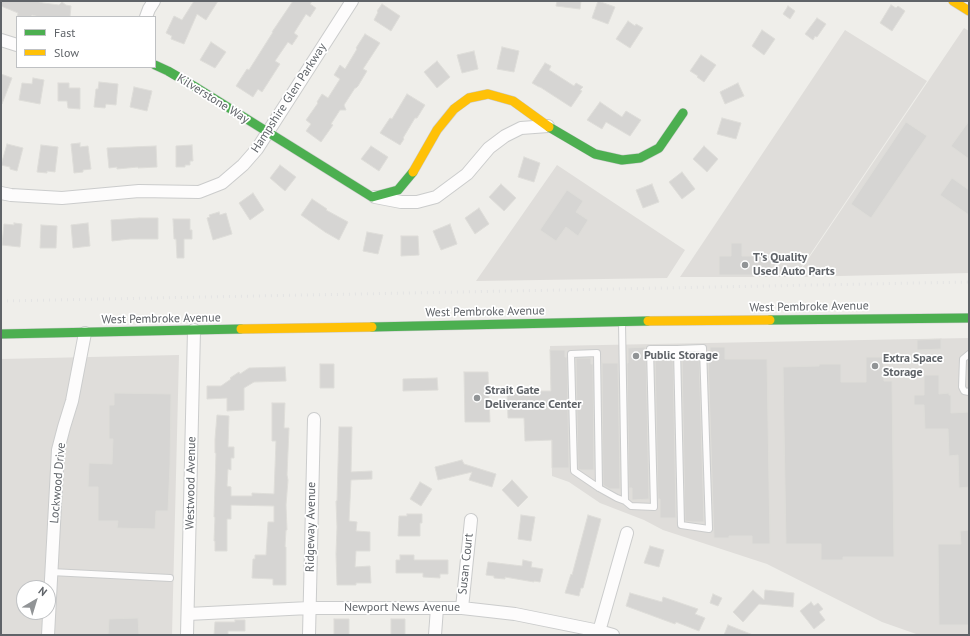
<!DOCTYPE html>
<html>
<head>
<meta charset="utf-8">
<style>
	body { margin:0 }
	#map { position:relative; width:970px; height:636px; overflow:hidden; background:#efeeea; font-family:"PT Sans",sans-serif }
	canvas { display:block }
	.frame { position:absolute; inset:0; border:2px solid #5f6368; pointer-events:none }
	.legend { position:absolute; left:16px; top:16px; width:140px; height:52px; box-sizing:border-box; background:#fff; border:1px solid #bfc1c3; margin:0; padding:5px 7px; list-style:none; font-size:12px; color:#5f6368 }
	.legend li { display:flex; align-items:center; gap:8px; height:20px }
	.legend b { width:20px; border:1px solid #bfc1c3 }
	.north { position:absolute; left:16px; top:580px; width:40px; height:40px; box-sizing:border-box; background:#fff; border:1px solid #bfc1c3; border-radius:50%; rotate:38deg; font-size:11px; font-weight:700; line-height:16px; text-align:center; color:#5f6368 }
	.north::after { content:''; display:block; margin:auto; width:14px; height:18px; background:#919496; clip-path:polygon(50% 0,100% 100%,50% 72%,0 100%) }
</style>
</head>
<body>
<div id="map">
<canvas width="970" height="636"></canvas>
<div class="frame"></div>
<ul class="legend">
<li><b style="height:5px;background:#4caf50"></b>Fast</li>
<li><b style="height:5px;background:#ffc107"></b>Slow</li>
</ul>
<div class="north">N</div>
</div>
<script>
const ctx = document.querySelector('canvas').getContext('2d');
ctx.lineJoin = 'round';
function fillPath(path, color) {
  ctx.fillStyle = color;
  ctx.fill(path, 'evenodd');
}
function poly(rows) {
  const path = new Path2D();
  for (const r of rows) {
    path.moveTo(r[0], r[1]);
    for (let i = 2; i < r.length; i += 2) path.lineTo(r[i], r[i + 1]);
  }
  return path;
}
function stroke(path, color, width, dash) {
  ctx.strokeStyle = color;
  ctx.lineWidth = width;
  ctx.lineCap = dash ? 'butt' : 'round';
  ctx.setLineDash(dash || []);
  ctx.stroke(path);
}
function write(font, color, halo, rows, align = 'center') {
  ctx.font = font + ' "PT Sans",sans-serif';
  ctx.lineWidth = 3.5;
  ctx.setLineDash([]);
  ctx.textBaseline = 'middle';
  ctx.strokeStyle = halo;
  ctx.fillStyle = color;
  for (const [text, x, y, turn = 0] of rows) {
    ctx.save();
    ctx.translate(x, y);
    ctx.rotate((+turn || 0) * Math.PI / 180);
    ctx.textAlign = isNaN(turn) ? turn : align;
    if (halo) ctx.strokeText(text, 0, 0);
    ctx.fillText(text, 0, 0);
    ctx.restore();
  }
}
fillPath(poly([
	[964,28,969,31,969,273,796,277],
	[845,30,927,81,795,277,680,277],
	[557,165,685,250,667,278,476,281],
	[969,338,969,635,919,635,882,622,767,564,663,530,644,520,600,503,569,482,552,476,550,346],
	[179,355,172,635,1,635,1,359],
	[24,588,48,588,48,612,24,612]
]), '#dfddda');
const building = poly([
	[1,1,36,1,43,3,59,5,62,2,66,5,71,6,70,17,39,17,32,15,31,17,17,17,18,13,1,6,1,1],
	[194,1,218,1,206,20,197,14,184,44,171,39,172,36,166,33,174,16,182,20,194,1],
	[293,1,312,1,310,4,316,8,310,17,306,14,294,33,298,36,292,45,288,42,275,61,280,64,262,92,258,89,253,97,236,86,247,69,249,70,273,32,272,32,293,1],
	[557,1,581,1,580,9,556,6,557,1],
	[598,1,615,7,608,24,592,18,598,1],
	[382,4,400,16,391,31,374,20,378,12,377,11,382,4],
	[891,5,896,8,898,6,905,11,892,31,880,23,891,5],
	[788,6,795,11,790,19,783,14,788,6],
	[817,18,826,24,817,37,815,36,813,40,805,34,817,18],
	[628,21,635,26,636,24,643,28,630,48,616,39,628,21],
	[762,30,775,39,764,55,752,46,762,30],
	[365,34,380,43,363,69,367,71,358,86,356,88,355,88,344,105,346,110,340,110,331,124,333,125,321,142,306,131,311,124,306,120,318,103,317,102,322,94,328,98,340,79,334,75,340,65,345,69,357,49,356,48,365,34],
	[211,42,226,52,215,68,200,60,211,42],
	[502,47,519,51,514,72,497,69,502,47],
	[474,51,478,69,462,73,457,55,474,51],
	[701,55,716,65,704,82,697,77,698,76,690,71,701,55],
	[437,61,450,77,437,88,424,72,437,61],
	[545,63,551,66,549,70,574,86,576,83,583,87,580,90,582,91,571,107,540,87,539,87,532,83,545,63],
	[1,74,12,78,2,104,1,104,1,74],
	[33,78,44,80,40,104,19,100,22,83,32,84,33,78],
	[99,82,118,84,116,105,106,104,105,108,94,107,96,89,98,89,99,82],
	[58,83,69,83,69,88,80,88,80,109,68,108,67,101,58,101,58,83],
	[738,83,744,96,725,104,720,92,738,83],
	[134,87,152,91,147,111,130,107,134,87],
	[407,94,425,105,417,118,415,118,403,138,404,139,400,145,380,133,390,118,392,119,407,94],
	[600,102,622,117,626,111,641,120,630,136,606,122,602,129,587,120,600,102],
	[722,118,741,123,736,139,717,134,722,118],
	[969,121,969,159,951,146,969,121],
	[906,122,927,136,871,218,851,204,906,122],
	[80,143,80,147,88,146,91,169,83,170,83,172,74,173,71,144,80,143],
	[7,144,23,148,17,171,10,169,10,167,1,165,7,144],
	[41,145,58,147,55,172,47,171,47,173,37,172,41,145],
	[192,145,193,161,190,161,190,165,185,165,185,167,176,167,176,146,192,145],
	[156,146,157,167,138,168,138,167,117,169,117,167,109,168,107,148,156,146],
	[371,146,388,157,379,171,361,159,371,146],
	[704,146,718,159,707,172,693,159,704,146],
	[524,157,540,163,534,182,518,177,524,157],
	[280,165,296,177,285,191,270,178,280,165],
	[682,172,695,189,682,199,669,182,682,172],
	[952,178,969,190,969,215,940,195,952,178],
	[501,184,516,198,504,211,489,197,501,184],
	[652,184,659,202,643,208,636,190,652,184],
	[567,190,583,201,576,212,588,220,578,236,566,227,556,241,540,230,567,190],
	[253,193,264,210,250,220,239,203,253,193],
	[312,199,327,209,326,210,348,222,339,240,325,232,301,215,312,199],
	[479,208,489,224,475,234,465,218,479,208],
	[219,212,220,215,226,213,232,234,213,240,207,218,210,217,209,215,219,212],
	[139,218,158,218,158,239,130,239,112,241,111,220,139,218],
	[173,219,190,219,190,230,192,230,192,239,184,239,184,258,177,258,176,239,174,239,173,219],
	[14,223,22,224,20,247,2,245,4,224,14,225,14,223],
	[88,223,90,246,73,248,71,225,88,223],
	[450,224,457,244,441,250,433,231,450,224],
	[41,225,57,226,56,248,40,248,41,225],
	[367,232,383,235,378,254,363,251,367,232],
	[401,236,418,236,419,255,401,256,401,236],
	[731,243,742,243,742,256,771,256,771,275,719,275,719,256,731,256,731,243],
	[941,339,941,349,917,350,917,340,941,339],
	[645,347,646,355,649,499,632,500,632,488,629,488,627,363,628,363,628,348,645,347],
	[710,347,725,347,725,359,767,359,770,544,752,544,752,536,729,536,729,538,714,538,708,354,710,354,710,347],
	[550,350,565,350,565,357,567,357,569,468,552,468,552,440,525,441,524,418,508,418,507,391,551,391,550,350],
	[699,354,704,522,693,522,685,521,682,355,699,354],
	[655,355,673,355,676,518,660,518,660,499,658,499,655,355],
	[866,357,883,357,884,381,892,381,894,557,843,557,843,560,821,560,821,544,786,544,783,367,819,366,819,364,841,364,841,382,866,382,866,357],
	[576,358,591,358,591,364,593,364,594,470,581,470,578,469,576,358],
	[602,363,618,363,620,489,610,489,603,485,602,363],
	[320,364,334,364,334,388,320,388,320,364],
	[285,367,286,381,254,382,244,388,244,410,227,411,227,398,207,399,207,386,221,386,231,379,230,378,239,372,240,374,249,368,285,367],
	[464,372,488,372,490,422,465,422,464,372],
	[924,375,939,375,939,394,949,393,949,395,951,395,951,413,969,412,969,487,959,488,958,455,949,456,948,429,925,429,924,405,914,405,914,395,924,395,924,375],
	[437,378,438,390,403,391,403,379,437,378],
	[114,393,171,394,170,465,168,511,156,511,155,529,117,528,118,521,98,521,98,487,88,487,89,463,112,464,113,439,109,439,109,405,114,405,114,393],
	[272,403,285,403,284,428,289,428,287,475,288,480,286,505,287,530,286,530,285,547,286,547,286,585,273,585,273,579,252,578,253,559,255,559,255,555,266,555,268,522,274,522,274,506,231,505,231,519,227,519,227,551,215,551,215,541,214,541,215,517,214,517,216,453,215,453,215,439,217,415,229,416,228,447,234,447,234,458,231,458,231,470,228,469,227,486,231,487,231,496,252,496,252,493,274,494,276,441,272,441,272,403],
	[339,427,352,427,351,472,372,471,372,479,351,480,349,521,357,522,356,531,370,532,370,551,356,551,355,567,370,566,371,583,356,583,356,585,337,585,336,554,337,527,336,501,337,501,339,427],
	[462,460,464,464,496,474,492,487,469,480,472,472,438,480,435,467,462,460],
	[512,480,528,497,518,507,502,490,512,480],
	[420,482,432,489,421,506,410,499,420,482],
	[407,514,422,514,422,523,420,523,420,536,398,536,399,516,407,516,407,514],
	[521,515,535,517,531,541,518,539,521,515],
	[588,515,601,519,583,588,581,588,579,596,565,593,571,574,572,575,588,515],
	[969,530,969,625,939,625,938,544,961,544,960,531,969,530],
	[650,546,664,550,659,567,644,563,650,546],
	[400,555,414,555,414,560,448,560,448,574,440,574,440,578,423,577,423,573,396,573,396,560,400,560,400,555],
	[523,560,532,562,531,567,543,569,540,582,534,581,534,582,505,577,505,579,494,578,494,576,486,575,488,562,522,566,523,560],
	[753,590,764,600,765,590,794,593,793,607,759,604,743,622,733,612,753,590],
	[630,593,662,602,663,597,698,609,695,614,705,618,699,631,676,622,675,624,626,606,630,593],
	[713,594,722,598,718,606,710,603,713,594],
	[811,602,814,606,818,603,823,609,819,612,825,620,814,629,800,611,811,602],
	[138,618,139,635,108,635,109,619,138,618],
	[334,619,349,619,349,635,334,635,334,619],
	[391,619,405,619,405,635,391,635,391,619],
	[235,620,245,620,245,631,228,631,228,635,214,635,215,622,235,622,235,620],
	[728,625,753,635,724,635,728,625]
]);
fillPath(building, '#d6d5d3');
stroke(building, '#deddd9', 1);
const lane = poly([
	[969,354,963,359,962,387,964,391,969,392],
	[599,488,597,353,571,354,574,471,599,488,617,498,625,501,622,323],
	[625,501,631,506,654,507,650,349,677,349,681,525,709,529,703,348,677,349],
	[51,572,170,578]
]);
const street = poly([
	[146,17,149,9,154,1],
	[1,40,17,45],
	[1,193,11,195,62,198,139,191,199,192,222,183,243,165,257,149,352,1],
	[375,197,401,202,417,202,436,197,467,174,489,148,505,136,521,128,548,126],
	[462,608,471,520],
	[188,614,309,608,462,608,515,614,599,631,613,635],
	[48,635,58,450,64,427,72,401,85,333],
	[187,635,194,330],
	[309,635,314,419],
	[435,635,437,608],
	[598,635,627,533]
]);
const fast = poly([
	[155,65,168,71,197,88,372,197,398,190,413,172],
	[549,127,595,154,622,160,640,158,659,148,683,113],
	[770,320,969,318],
	[372,327,648,321],
	[1,334,241,329]
]);
const slow = poly([
	[953,1,969,11],
	[413,172,437,130,454,109,469,98,488,94,513,101,549,127],
	[648,321,770,320],
	[241,329,372,327]
]);
stroke(lane, '#cbcccc', 8);
stroke(street, '#cbcccc', 14);
stroke(fast, '#cacacb', 10);
stroke(slow, '#cacacb', 10);
stroke(lane, '#fdfcfc', 6);
stroke(street, '#fdfcfc', 12);
stroke(fast, '#4caf50', 9);
stroke(slow, '#ffc107', 9);
stroke(poly([
	[1,301,969,282]
]), '#e4e4e4', 3, [1, 5]);
for (const [x, y, r, color] of [
	[745,265,4,"#919496"],
	[636,356,4,"#919496"],
	[875,366,4,"#919496"],
	[477,398,4,"#919496"]
]) {
  const dot = new Path2D();
  dot.arc(x, y, r, 0, 2 * Math.PI);
  ctx.fillStyle = color;
  ctx.fill(dot);
  stroke(dot, '#fff', 1.5);
}
write('12px', '#5f6368', '#fff', [
	["Hampshire Glen Parkway",289,98,-57],
	["Kilverstone Way",213,99,32],
	["West Pembroke Avenue",809,307,-1],
	["West Pembroke Avenue",485,312,-1],
	["West Pembroke Avenue",161,319,-1],
	["Lockwood Drive",58,483,-85],
	["Westwood Avenue",191,483,-89],
	["Ridgeway Avenue",311,527,-89],
	["Susan Court",466,564,-84],
	["Newport News Avenue",402,608]
]);
write('bold 12px', '#5f6368', '#fff', [
	["T's Quality",753,258],
	["Used Auto Parts",753,272],
	["Public Storage",644,356],
	["Extra Space",883,359],
	["Storage",883,373],
	["Strait Gate",485,391],
	["Deliverance Center",485,405]
], 'left');
</script>
</body>
</html>
